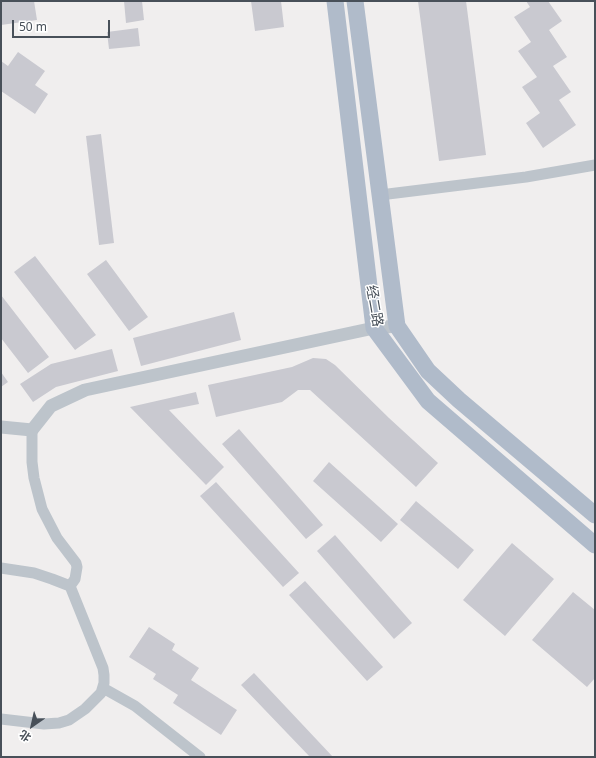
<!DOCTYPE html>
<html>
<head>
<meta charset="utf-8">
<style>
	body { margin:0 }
	#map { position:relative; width:596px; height:758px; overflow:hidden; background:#f0eeee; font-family:"Noto Sans","Noto Sans SC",sans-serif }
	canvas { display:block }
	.frame { position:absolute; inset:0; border:2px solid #485059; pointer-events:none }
	.north { position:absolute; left:12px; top:706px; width:40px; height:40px; -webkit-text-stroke:3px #fff; paint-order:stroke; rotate:214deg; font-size:11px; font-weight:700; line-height:16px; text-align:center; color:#485059 }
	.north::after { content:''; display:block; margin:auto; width:14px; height:18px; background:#485059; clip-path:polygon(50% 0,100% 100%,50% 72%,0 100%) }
	.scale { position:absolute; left:12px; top:20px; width:98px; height:18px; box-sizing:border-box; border:2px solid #485059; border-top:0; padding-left:5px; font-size:12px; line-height:14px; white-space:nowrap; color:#485059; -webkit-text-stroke:3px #fff; paint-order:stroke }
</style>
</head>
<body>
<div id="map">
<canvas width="596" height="758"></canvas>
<div class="frame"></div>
<div class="north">北</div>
<div class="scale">50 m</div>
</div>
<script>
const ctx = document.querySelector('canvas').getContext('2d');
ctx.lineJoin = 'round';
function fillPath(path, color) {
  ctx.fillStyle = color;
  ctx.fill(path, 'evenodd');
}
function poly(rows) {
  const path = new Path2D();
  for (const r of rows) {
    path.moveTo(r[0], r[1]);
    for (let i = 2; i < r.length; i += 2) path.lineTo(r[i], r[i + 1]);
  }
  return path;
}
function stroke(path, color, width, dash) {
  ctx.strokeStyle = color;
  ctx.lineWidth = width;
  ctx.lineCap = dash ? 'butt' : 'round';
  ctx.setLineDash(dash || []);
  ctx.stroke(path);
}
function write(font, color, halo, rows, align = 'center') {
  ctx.font = font + ' "Noto Sans","Noto Sans SC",sans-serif';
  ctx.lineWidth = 3;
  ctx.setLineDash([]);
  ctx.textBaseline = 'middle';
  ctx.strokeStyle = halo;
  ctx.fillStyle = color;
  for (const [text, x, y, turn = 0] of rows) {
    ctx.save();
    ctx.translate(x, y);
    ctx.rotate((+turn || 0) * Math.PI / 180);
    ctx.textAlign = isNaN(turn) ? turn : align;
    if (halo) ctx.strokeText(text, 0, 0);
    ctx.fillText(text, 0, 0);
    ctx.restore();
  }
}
fillPath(poly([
	[1,1,34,1,37,20,1,25],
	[124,1,142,1,144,20,126,23],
	[251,1,281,1,284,27,255,31],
	[418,1,466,1,486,155,439,161],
	[526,1,548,1,562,21,549,30,567,57,553,66,571,92,559,100,576,125,543,148,526,123,540,113,522,87,537,77,518,51,531,42,514,17,530,7],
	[138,28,140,46,109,49,107,32],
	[18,52,45,71,35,85,48,94,35,114,1,91,1,61,8,66],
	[101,134,114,243,99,245,86,136],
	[35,256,96,335,75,350,14,272],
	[106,260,148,317,129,331,87,274],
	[1,295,49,357,28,373,1,338],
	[234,312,241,340,141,366,133,338],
	[112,349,118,371,56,387,33,402,20,384,51,364],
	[313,358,326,359,335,365,389,418,438,463,416,487,310,390,298,390,282,402,216,417,208,385,292,367],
	[1,372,8,382,1,387],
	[196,392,199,404,169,410,224,467,206,485,130,407],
	[239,429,323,525,306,539,222,444],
	[329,462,398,524,381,542,313,481],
	[216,482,299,573,283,587,200,496],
	[416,501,474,550,458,569,400,520],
	[335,535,412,623,394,639,317,551],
	[512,543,554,579,505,636,463,600],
	[305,581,383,667,367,681,289,595],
	[573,592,595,610,595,678,587,687,532,640],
	[149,627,175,644,172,650,199,668,191,680,237,710,221,735,173,703,178,695,153,679,156,674,129,657],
	[254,673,333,757,310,757,241,685]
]), '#c9c9d0');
stroke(poly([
	[380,195,526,177,595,165],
	[32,430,32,462,34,478,42,509,57,538,76,563,77,567,75,579,70,586],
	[1,568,34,573,52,579,70,586,103,668,104,675,104,683,101,693,85,709,69,720,59,723,44,724,1,719],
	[103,688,135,706,200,757]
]), '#bdc4cb', 11);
stroke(poly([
	[1,427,32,430,51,406,85,390,374,328,397,326]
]), '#bdc4cb', 13);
stroke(poly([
	[335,1,374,328,428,401,595,545],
	[355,1,397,326,428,371,459,400,595,515]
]), '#b0bbca', 17);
write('14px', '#485059', '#fff', [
	["经二路",374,306,80]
]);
</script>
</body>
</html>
